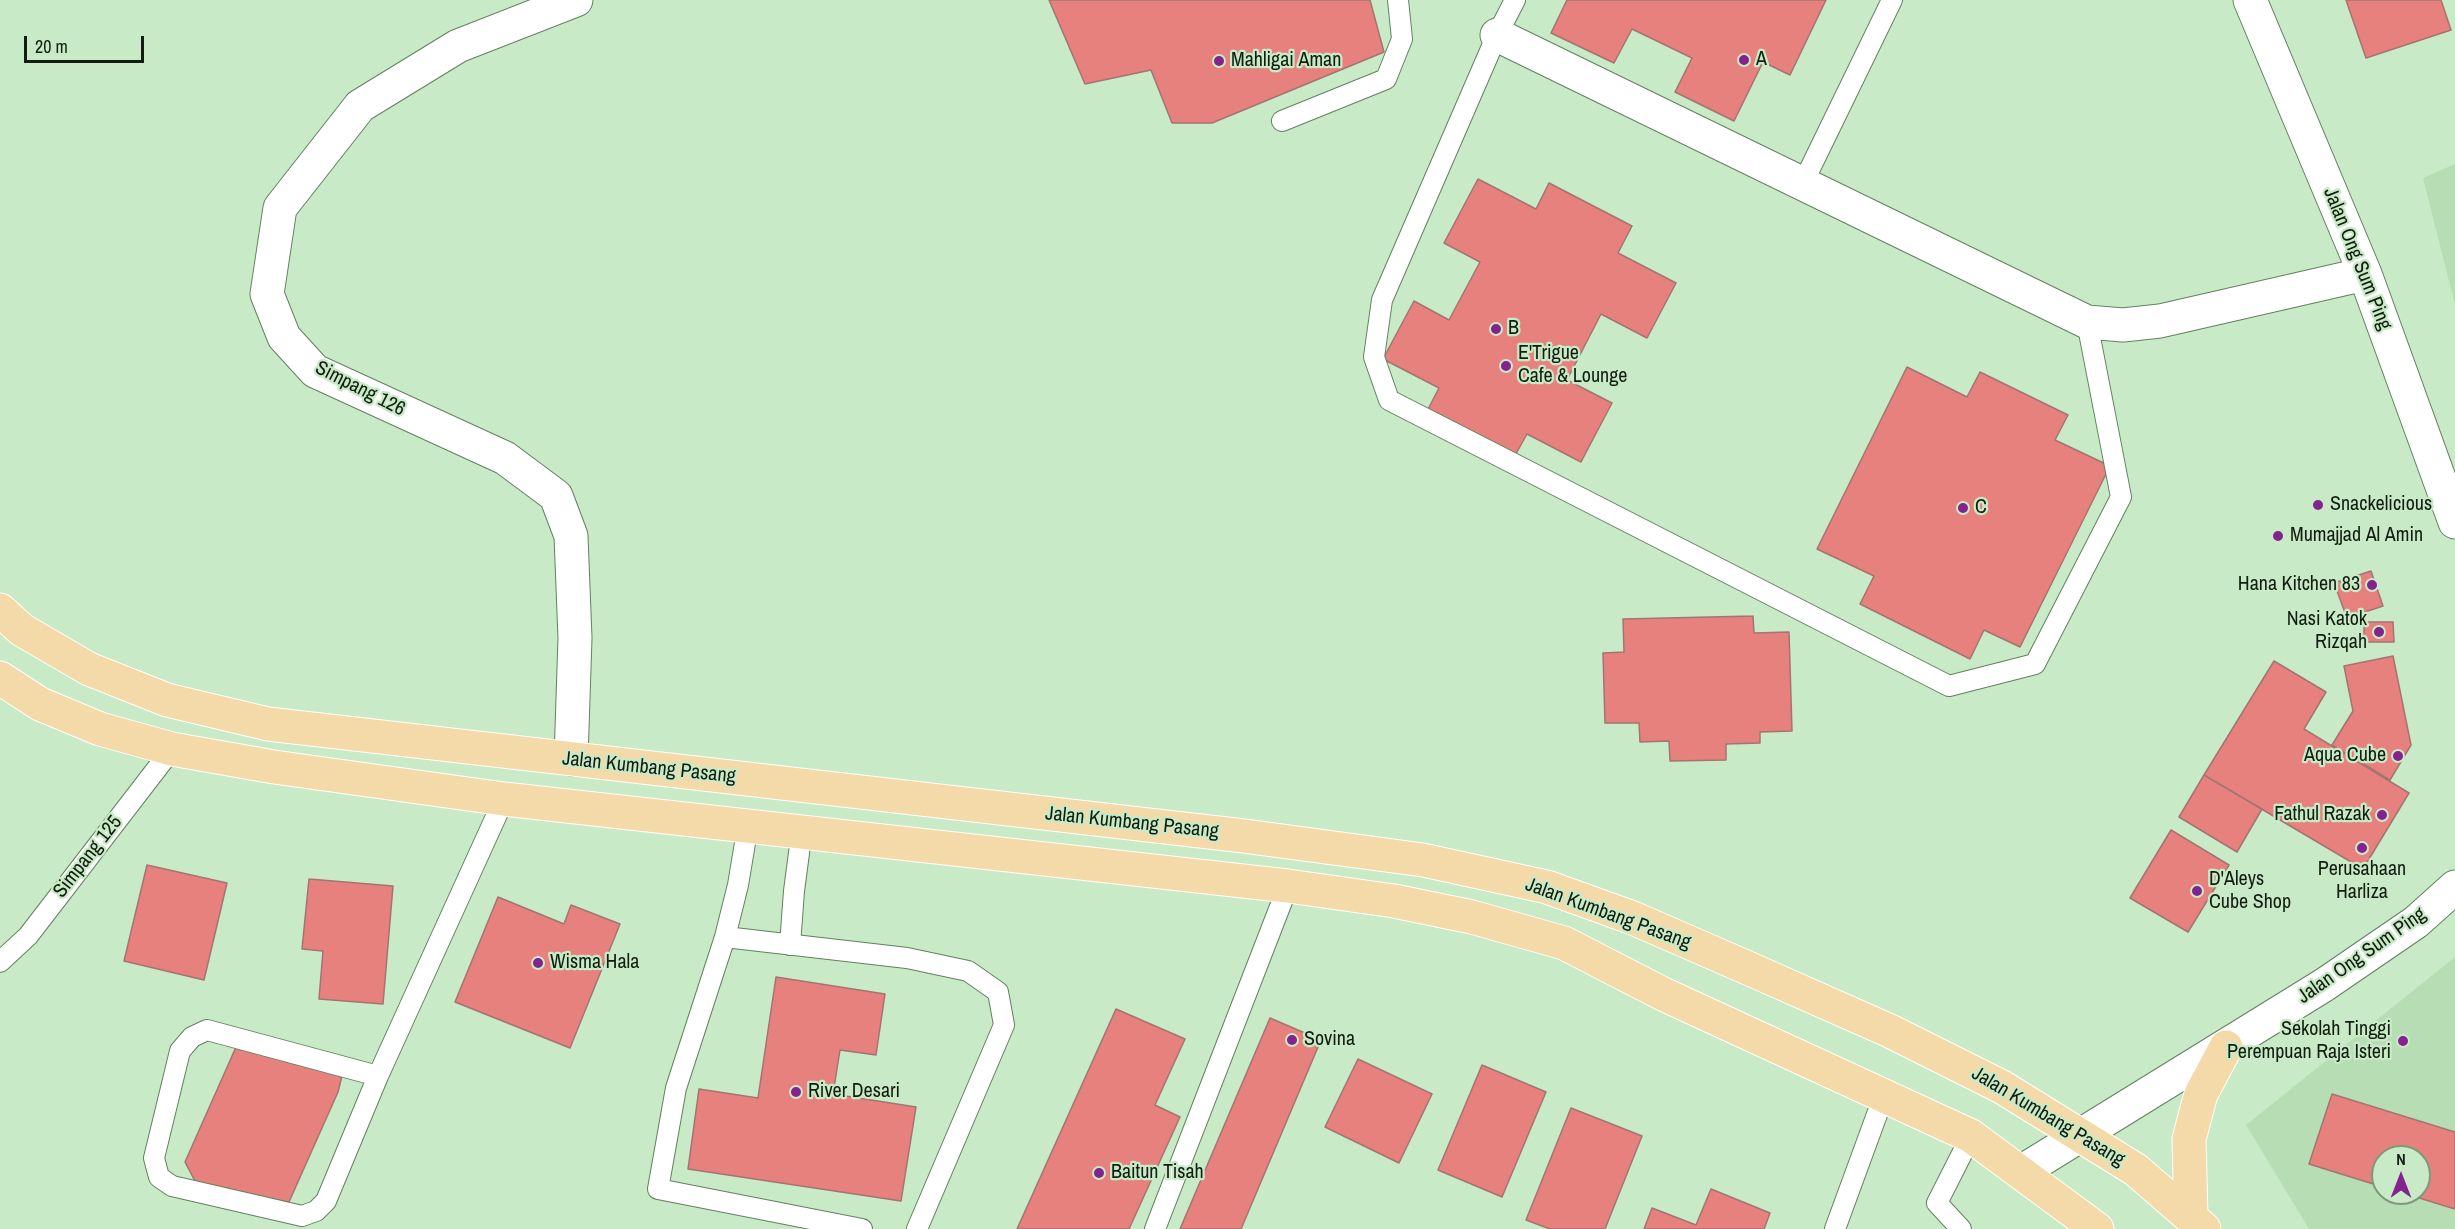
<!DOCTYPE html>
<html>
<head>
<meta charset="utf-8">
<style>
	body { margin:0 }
	#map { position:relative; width:2455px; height:1229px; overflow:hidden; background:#c9eac6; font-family:"Archivo Narrow",sans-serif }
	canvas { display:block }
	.north { position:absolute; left:2371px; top:1145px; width:60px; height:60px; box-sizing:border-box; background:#c9eac6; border:2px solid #7f987d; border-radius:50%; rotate:0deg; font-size:16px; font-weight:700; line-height:24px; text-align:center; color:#111d10 }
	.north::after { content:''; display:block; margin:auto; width:21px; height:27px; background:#82238e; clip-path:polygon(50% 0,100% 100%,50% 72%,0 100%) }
	.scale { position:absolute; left:24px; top:36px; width:120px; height:27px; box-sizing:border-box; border:3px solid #111d10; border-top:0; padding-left:8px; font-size:18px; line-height:21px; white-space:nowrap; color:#111d10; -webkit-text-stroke:4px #c9eac6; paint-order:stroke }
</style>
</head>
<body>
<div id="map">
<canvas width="2455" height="1229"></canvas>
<div class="north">N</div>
<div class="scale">20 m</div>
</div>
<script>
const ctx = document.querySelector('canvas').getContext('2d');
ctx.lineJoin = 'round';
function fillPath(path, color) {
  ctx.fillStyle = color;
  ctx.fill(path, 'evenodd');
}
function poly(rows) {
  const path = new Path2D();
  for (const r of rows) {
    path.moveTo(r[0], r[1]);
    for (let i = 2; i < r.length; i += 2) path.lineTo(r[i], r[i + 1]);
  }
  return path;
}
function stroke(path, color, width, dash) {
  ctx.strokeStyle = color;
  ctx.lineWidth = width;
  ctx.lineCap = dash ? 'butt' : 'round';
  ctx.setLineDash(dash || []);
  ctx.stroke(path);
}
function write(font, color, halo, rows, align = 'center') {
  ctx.font = font + ' "Archivo Narrow",sans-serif';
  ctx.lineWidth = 4.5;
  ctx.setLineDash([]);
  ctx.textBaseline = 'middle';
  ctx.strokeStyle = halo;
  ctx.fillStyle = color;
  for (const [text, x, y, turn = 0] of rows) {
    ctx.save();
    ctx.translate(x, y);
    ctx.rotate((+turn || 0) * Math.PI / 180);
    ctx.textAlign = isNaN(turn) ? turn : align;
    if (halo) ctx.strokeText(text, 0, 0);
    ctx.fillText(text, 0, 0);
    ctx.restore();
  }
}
fillPath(poly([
	[2455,164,2455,305,2423,178],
	[2455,957,2455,1229,2309,1229,2246,1125],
	[2383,1157,2419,1157,2419,1193,2383,1193]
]), '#b7ddb4');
const building = poly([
	[1049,0,1370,0,1384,52,1212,123,1172,123,1151,70,1085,84,1049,0],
	[1567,0,1826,0,1790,75,1763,62,1734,121,1675,92,1692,58,1632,29,1614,63,1551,33,1567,0],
	[2346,0,2441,0,2451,30,2366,58,2346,0],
	[1478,179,1536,209,1549,183,1632,226,1618,253,1676,283,1647,338,1601,314,1567,380,1612,403,1581,462,1527,434,1512,461,1425,415,1439,388,1383,359,1414,301,1449,320,1480,262,1444,243,1478,179],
	[1907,367,1967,397,1980,372,2068,415,2055,440,2110,466,2020,647,1984,630,1970,659,1860,604,1874,576,1817,549,1907,367],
	[2371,571,2383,606,2347,618,2334,583,2371,571],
	[1753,616,1754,633,1789,632,1792,731,1760,732,1760,743,1726,744,1726,760,1670,761,1669,741,1640,742,1639,723,1605,723,1603,653,1624,652,1623,619,1753,616],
	[2364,622,2393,622,2394,642,2364,642,2364,622],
	[2393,656,2411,745,2390,780,2332,745,2353,711,2344,666,2393,656],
	[2274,661,2326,692,2304,729,2409,793,2363,869,2204,775,2274,661],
	[2204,775,2262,809,2237,852,2179,817,2204,775],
	[2171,830,2229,865,2188,932,2130,898,2171,830],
	[147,865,227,883,204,980,124,961,147,865],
	[309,879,393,886,383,1004,319,999,323,951,302,949,309,879],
	[498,897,564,924,571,905,620,924,570,1048,455,1002,498,897],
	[776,977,885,994,876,1055,840,1050,833,1094,916,1107,901,1201,688,1169,699,1089,758,1098,776,977],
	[1116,1009,1185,1039,1155,1105,1180,1117,1129,1229,1017,1229,1116,1009],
	[1270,1018,1321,1040,1241,1229,1180,1229,1270,1018],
	[236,1047,343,1072,338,1092,289,1202,198,1187,185,1162,236,1047],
	[1358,1059,1432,1094,1399,1163,1325,1127,1358,1059],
	[1482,1065,1546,1092,1502,1197,1438,1170,1482,1065],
	[2332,1094,2455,1132,2455,1209,2403,1193,2419,1193,2419,1157,2383,1157,2383,1187,2309,1164,2332,1094],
	[1571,1108,1642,1136,1605,1229,1550,1229,1526,1220,1571,1108],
	[1711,1189,1770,1213,1764,1229,1644,1229,1652,1208,1696,1225,1711,1189]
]);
fillPath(building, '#e7817d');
stroke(building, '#a47471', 1.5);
const service = poly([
	[1515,0,1497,35,1382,300,1374,357,1389,400,1949,686,2035,664,2121,497,2087,322],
	[1282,121,1386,79,1402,39,1398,0],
	[1803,183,1892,0],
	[748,825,738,885,725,937,676,1088,658,1189,862,1229],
	[725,937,907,958,968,971,998,992,1004,1025,917,1229],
	[790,945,794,891,802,830],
	[0,962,28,936,172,749],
	[378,1076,207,1030,192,1037,180,1051,154,1158,159,1177,172,1186,302,1216,316,1211,326,1201,378,1076,504,799],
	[1155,1229,1288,886],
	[1835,1229,1883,1098],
	[1961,1229,1937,1203,1971,1136]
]);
const minor = poly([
	[2250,0,2365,274,2455,522],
	[1497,35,2087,322,2123,325,2160,321,2365,274],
	[571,759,575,638,571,536,556,496,505,458,315,371,284,337,267,294,280,208,360,106,458,46,576,0],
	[2021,1172,2324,985,2416,922,2455,887]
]);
const primary = poly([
	[0,610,22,630,89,669,167,700,268,724,1244,836,1423,860,1547,887,1633,918,1750,969,1890,1031,2002,1087,2136,1170,2204,1229],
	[0,678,40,704,100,729,172,749,274,767,504,799,1288,886,1394,901,1472,917,1564,943,1663,994,1971,1136,2097,1229],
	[2191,1216,2189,1139,2201,1094,2226,1047]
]);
stroke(service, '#638160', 22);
stroke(minor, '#638160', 35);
stroke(primary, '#fff', 35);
stroke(service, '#fff', 20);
stroke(minor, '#fff', 33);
stroke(primary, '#f4daa9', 33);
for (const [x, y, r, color] of [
	[1744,60,6,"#82238e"],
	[1219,61,6,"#82238e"],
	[1496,329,6,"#82238e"],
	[1506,366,6,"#82238e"],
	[2318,505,6,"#82238e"],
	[1963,508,6,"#82238e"],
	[2278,536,6,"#82238e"],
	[2372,585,6,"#82238e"],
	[2379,632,6,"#82238e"],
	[2398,756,6,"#82238e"],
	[2382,815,6,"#82238e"],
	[2362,848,6,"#82238e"],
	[2197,891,6,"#82238e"],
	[538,963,6,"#82238e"],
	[1292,1040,6,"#82238e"],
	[2403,1041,6,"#82238e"],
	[796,1092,6,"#82238e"],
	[1099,1173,6,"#82238e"]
]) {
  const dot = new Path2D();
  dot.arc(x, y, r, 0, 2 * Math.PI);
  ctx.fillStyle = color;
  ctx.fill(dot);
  stroke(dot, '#c9eac6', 2);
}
write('20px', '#111d10', '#c9eac6', [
	["A",1756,60],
	["Mahligai Aman",1231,61],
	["B",1508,329],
	["E'Trigue",1518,354],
	["Cafe & Lounge",1518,377],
	["Snackelicious",2330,505],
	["C",1975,508],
	["Mumajjad Al Amin",2290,536],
	["Hana Kitchen 83",2360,585,"right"],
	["Nasi Katok",2367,620,"right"],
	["Rizqah",2367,643,"right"],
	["Aqua Cube",2386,756,"right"],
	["Fathul Razak",2370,815,"right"],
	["Perusahaan",2362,870,"center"],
	["Harliza",2362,893,"center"],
	["D'Aleys",2209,880],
	["Cube Shop",2209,903],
	["Wisma Hala",550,963],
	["Sekolah Tinggi",2391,1030,"right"],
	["Perempuan Raja Isteri",2391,1053,"right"],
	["Sovina",1304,1040],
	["River Desari",808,1092],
	["Baitun Tisah",1111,1173]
], 'left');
write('20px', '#111d10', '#c9eac6', [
	["Jalan Ong Sum Ping",2357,259,68],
	["Simpang 126",360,389,27],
	["Jalan Kumbang Pasang",649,768,6],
	["Jalan Kumbang Pasang",1132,823,6],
	["Simpang 125",88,857,-52],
	["Jalan Kumbang Pasang",1608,914,20],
	["Jalan Ong Sum Ping",2362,956,-35],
	["Jalan Kumbang Pasang",2048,1117,31]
]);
</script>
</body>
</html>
